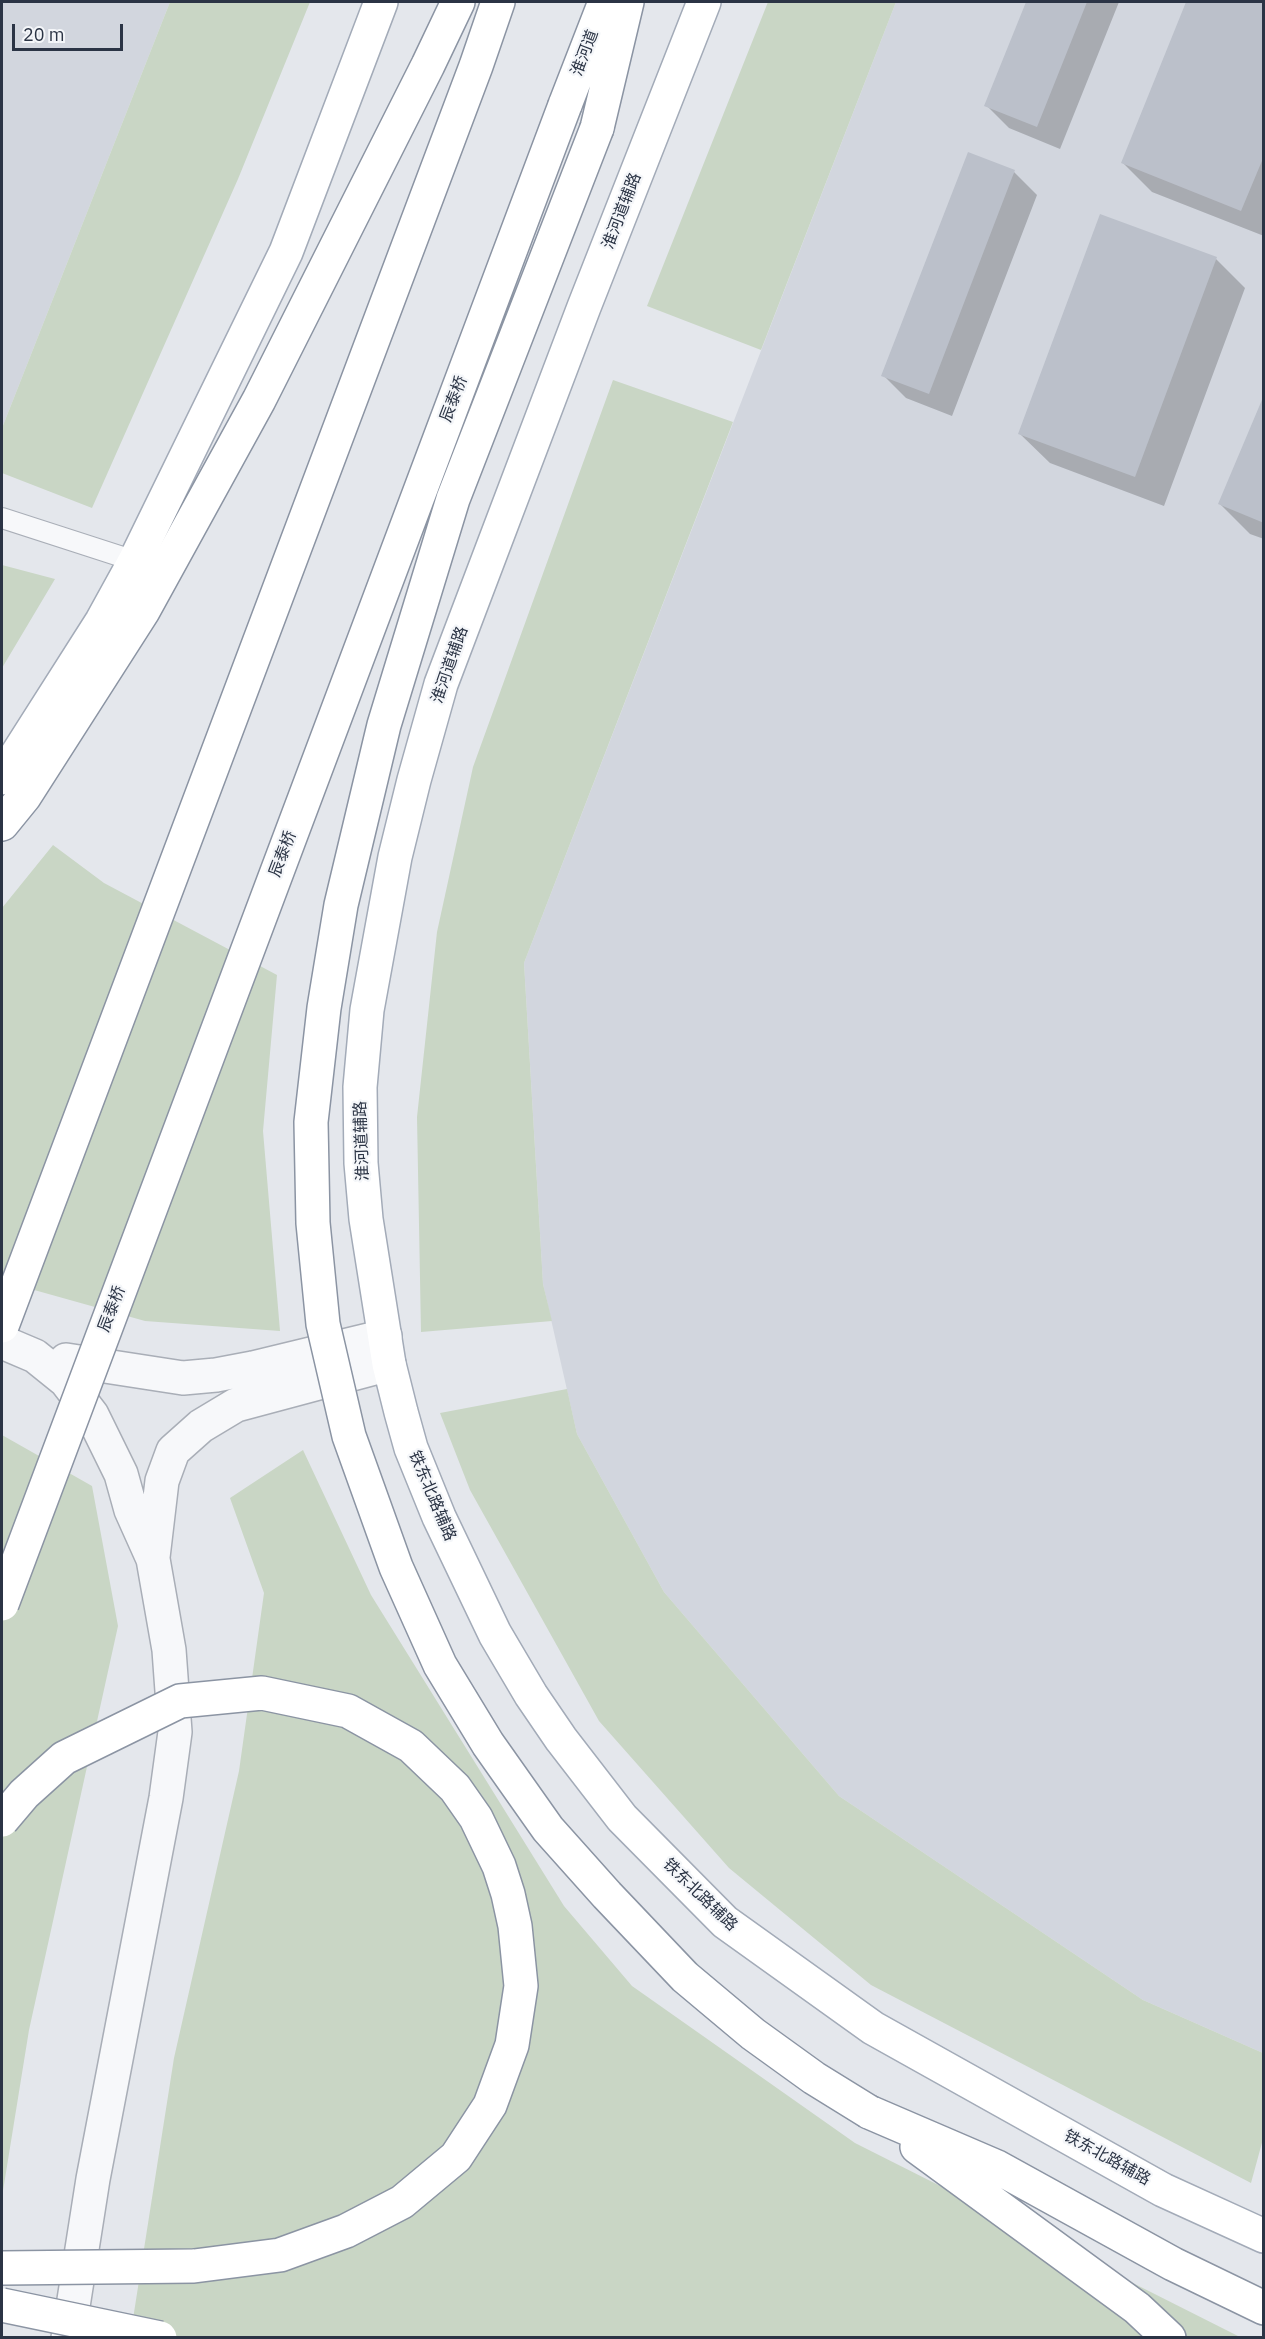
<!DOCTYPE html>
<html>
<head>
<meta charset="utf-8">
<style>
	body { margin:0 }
	#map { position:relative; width:1265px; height:2339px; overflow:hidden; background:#e4e7ec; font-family:"IBM Plex Sans",sans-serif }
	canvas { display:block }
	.frame { position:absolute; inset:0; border:3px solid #2b3445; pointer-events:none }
	.scale { position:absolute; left:12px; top:24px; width:111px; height:27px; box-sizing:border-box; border:3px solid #2b3445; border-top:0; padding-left:8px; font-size:18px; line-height:21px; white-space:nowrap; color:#2b3445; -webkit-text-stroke:4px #f4f6f9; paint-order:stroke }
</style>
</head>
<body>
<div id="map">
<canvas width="1265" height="2339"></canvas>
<div class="frame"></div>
<div class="scale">20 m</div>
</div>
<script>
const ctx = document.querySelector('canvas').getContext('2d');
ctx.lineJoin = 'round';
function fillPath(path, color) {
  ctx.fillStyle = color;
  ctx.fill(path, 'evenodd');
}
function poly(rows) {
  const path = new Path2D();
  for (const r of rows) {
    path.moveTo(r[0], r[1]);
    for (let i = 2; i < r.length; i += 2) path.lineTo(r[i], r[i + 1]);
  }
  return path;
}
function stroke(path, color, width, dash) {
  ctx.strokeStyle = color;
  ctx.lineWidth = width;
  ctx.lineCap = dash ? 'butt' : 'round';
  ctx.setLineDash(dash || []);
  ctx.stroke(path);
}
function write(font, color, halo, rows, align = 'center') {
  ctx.font = font + ' "IBM Plex Sans","Noto Sans SC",sans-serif';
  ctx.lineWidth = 4.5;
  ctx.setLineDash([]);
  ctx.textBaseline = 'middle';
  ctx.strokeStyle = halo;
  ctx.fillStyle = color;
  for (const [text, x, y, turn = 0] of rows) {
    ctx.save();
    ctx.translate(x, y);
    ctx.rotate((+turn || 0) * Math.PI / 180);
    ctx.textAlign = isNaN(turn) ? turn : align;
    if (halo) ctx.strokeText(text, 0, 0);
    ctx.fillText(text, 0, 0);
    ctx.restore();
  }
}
fillPath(poly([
	[2,2,170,2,2,428],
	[896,2,1263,2,1263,2053,1143,2000,839,1796,664,1592,577,1434,543,1284,524,963]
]), '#d2d6de');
fillPath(poly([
	[170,2,310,2,238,179,92,508,2,473,2,428],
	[768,2,896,2,761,350,647,306],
	[613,380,733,422,524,963,543,1284,552,1321,421,1332,417,1117,437,932,473,767],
	[2,565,55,579,2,668],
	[53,845,104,883,277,975,263,1131,280,1331,145,1321,2,1281,2,908],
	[567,1389,577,1434,664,1592,839,1796,1143,2000,1263,2053,1263,2139,1251,2183,871,1985,729,1868,599,1721,470,1490,440,1413],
	[2,1435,92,1486,118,1626,29,2030,2,2197],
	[303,1450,371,1595,564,1906,632,1986,855,2143,1240,2337,130,2338,174,2058,239,1771,264,1593,230,1498]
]), '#c9d6c5');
fillPath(poly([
	[1027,2,1119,2,1060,149,1009,128,986,105],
	[1187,2,1264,2,1264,236,1152,192,1123,163],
	[1014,172,1037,195,952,416,906,398,883,375],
	[1216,259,1245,288,1164,506,1050,463,1020,434],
	[1264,399,1264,539,1250,534,1220,504]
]), '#0003');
fillPath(poly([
	[1026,2,1087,2,1037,127,984,106],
	[1186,2,1264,2,1264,156,1241,211,1121,163],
	[968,152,1015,170,929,394,881,376],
	[1100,214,1217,257,1135,477,1018,434],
	[1264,395,1264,523,1218,504]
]), '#bbc0ca');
const service = poly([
	[2,518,135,561]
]);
const tertiary = poly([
	[2,1342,35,1356,66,1381,92,1415,121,1474,131,1510,153,1559,169,1650,175,1732,166,1798,93,2179,68,2338],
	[66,1360,183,1378,216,1375,253,1368,385,1336],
	[153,1557,162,1481,173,1451,201,1426,236,1405,389,1364]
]);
const primary = poly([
	[704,2,584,307,441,684,414,780,395,857,367,1010,360,1087,361,1163,366,1219,389,1364,401,1412,411,1448,439,1517,495,1634,531,1695,561,1739,622,1818,725,1922,873,2028,1163,2190,1264,2236],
	[2,778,102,621,135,561,286,252,381,2]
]);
const trunk = poly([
	[565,105,605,2],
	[597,128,627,2],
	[2,824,24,797,143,611,259,400,428,65,458,2],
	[2,1326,476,66,498,2],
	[869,2112,997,2167,1173,2264,1264,2308],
	[917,2147,1137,2308,1169,2338]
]);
stroke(service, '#a9aeb7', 22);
stroke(tertiary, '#a9aeb7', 36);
stroke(primary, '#a3abb8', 36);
stroke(trunk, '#8b94a3', 36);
stroke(service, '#f7f8fa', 20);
stroke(tertiary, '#f7f8fa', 33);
stroke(primary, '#fff', 33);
stroke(trunk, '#fff', 33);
const trunkBridge = poly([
	[597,128,453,499,384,725,341,905,324,1008,311,1122,313,1223,323,1324,349,1436,396,1567,440,1665,488,1744,548,1829,607,1895,685,1977,753,2034,814,2078,869,2112],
	[2,1604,565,105],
	[2,1820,24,1794,64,1758,180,1701,262,1693,348,1711,411,1746,455,1788,476,1818,499,1866,508,1894,515,1926,521,1986,512,2045,490,2105,456,2157,402,2202,346,2231,280,2255,194,2266,2,2268],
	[2,2305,160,2338]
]);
stroke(trunkBridge, '#8b94a3', 36, []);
stroke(trunkBridge, '#fff', 33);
write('16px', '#2b3445', '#f4f6f9', [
	["淮河道",585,53,-69],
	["淮河道辅路",622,211,-69],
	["辰泰桥",454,399,-69],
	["淮河道辅路",450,665,-71],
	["辰泰桥",283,854,-69],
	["淮河道辅路",362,1141,-92],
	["辰泰桥",112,1309,-69],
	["铁东北路辅路",432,1496,67],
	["铁东北路辅路",700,1895,44],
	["铁东北路辅路",1107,2158,29]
]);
</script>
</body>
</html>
